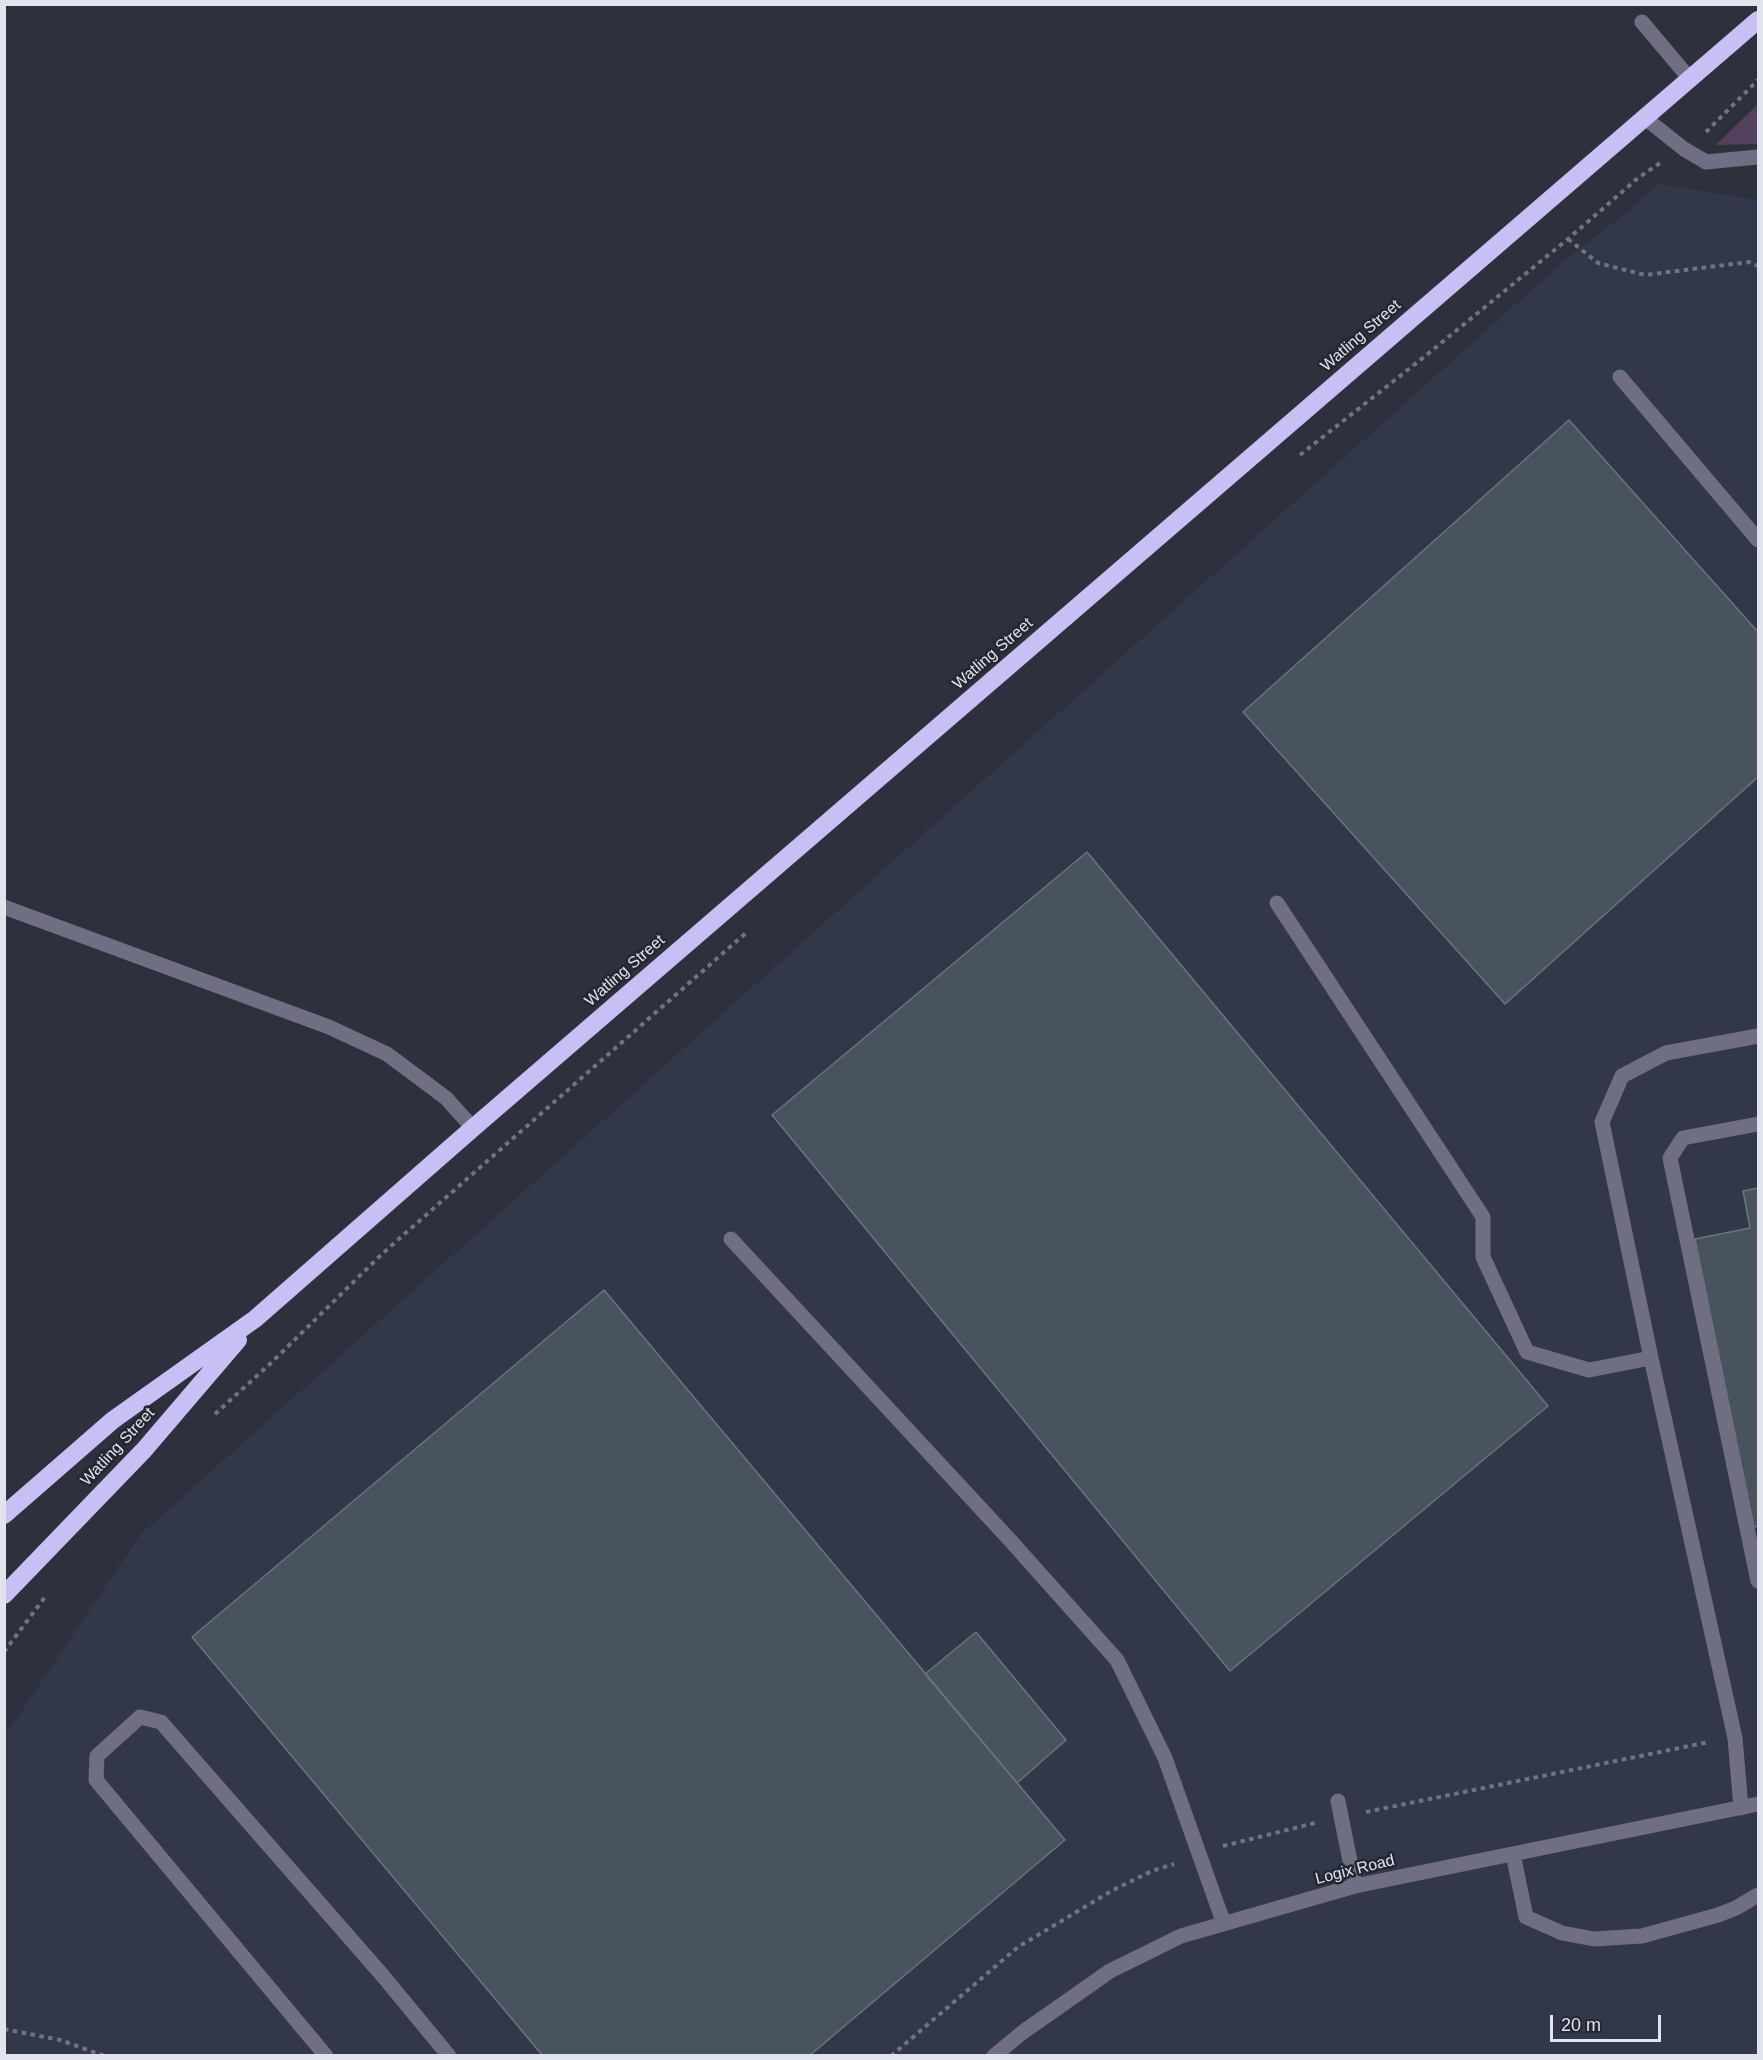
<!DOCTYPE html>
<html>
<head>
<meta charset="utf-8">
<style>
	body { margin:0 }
	#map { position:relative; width:1763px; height:2060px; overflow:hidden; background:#2d313d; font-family:Helvetica,sans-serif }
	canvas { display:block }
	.frame { position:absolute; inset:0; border:6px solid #e1e4ec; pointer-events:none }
	.scale { position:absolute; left:1550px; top:2015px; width:111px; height:27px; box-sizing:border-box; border:3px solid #e1e4ec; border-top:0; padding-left:8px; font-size:18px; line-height:21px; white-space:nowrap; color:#e1e4ec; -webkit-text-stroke:4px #232732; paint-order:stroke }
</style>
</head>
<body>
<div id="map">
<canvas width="1763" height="2060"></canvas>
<div class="frame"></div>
<div class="scale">20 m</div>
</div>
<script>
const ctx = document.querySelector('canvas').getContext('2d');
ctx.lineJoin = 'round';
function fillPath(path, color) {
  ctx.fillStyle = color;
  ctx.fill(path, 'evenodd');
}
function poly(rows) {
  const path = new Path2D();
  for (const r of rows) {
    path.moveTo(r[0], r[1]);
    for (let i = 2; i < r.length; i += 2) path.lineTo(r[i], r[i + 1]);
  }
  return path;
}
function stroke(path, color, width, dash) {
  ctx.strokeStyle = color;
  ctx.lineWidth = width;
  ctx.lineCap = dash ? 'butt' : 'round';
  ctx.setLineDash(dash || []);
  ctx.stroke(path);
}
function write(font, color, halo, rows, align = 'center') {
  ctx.font = font + ' Helvetica,sans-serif';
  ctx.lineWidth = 5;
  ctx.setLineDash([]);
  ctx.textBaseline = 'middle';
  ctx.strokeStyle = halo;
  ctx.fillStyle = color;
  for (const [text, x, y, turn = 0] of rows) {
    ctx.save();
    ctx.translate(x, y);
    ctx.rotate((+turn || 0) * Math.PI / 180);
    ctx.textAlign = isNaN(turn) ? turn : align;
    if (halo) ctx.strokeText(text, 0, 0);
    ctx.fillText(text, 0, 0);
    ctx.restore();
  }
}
fillPath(poly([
	[1659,184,1758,200,1758,2055,5,2056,5,1736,141,1534,1565,260,1626,213]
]), '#32384a');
fillPath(poly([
	[1758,104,1758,144,1716,145]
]), '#52405d');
const building = poly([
	[1569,420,1758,632,1758,777,1505,1004,1243,712,1569,420],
	[1087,852,1548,1406,1230,1671,772,1115,1087,852],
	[1758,1188,1758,1526,1754,1527,1695,1239,1750,1228,1743,1191,1758,1188],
	[604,1290,1065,1840,809,2056,543,2056,192,1637,604,1290],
	[976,1632,1066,1740,1017,1783,925,1674,976,1632]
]);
fillPath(building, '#48535e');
stroke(building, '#697480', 1.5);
stroke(poly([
	[1706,132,1758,80],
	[1568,239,1598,263,1645,275,1749,262,1758,266],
	[1300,455,1424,357,1568,239,1638,178,1660,163],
	[215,1414,271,1363,383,1253,747,932],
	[4,1652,45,1597],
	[1366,1812,1709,1742],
	[1223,1846,1315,1823],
	[4,2029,60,2040,105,2056],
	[891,2056,1018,1947,1113,1890,1152,1871,1174,1864]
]), '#70747e', 4, [4.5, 4.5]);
stroke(poly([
	[1642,22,1690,79],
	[1645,118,1684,149,1706,162,1758,157],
	[1620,377,1758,540],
	[1277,903,1483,1217,1483,1257,1527,1352,1589,1370,1651,1358],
	[4,907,329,1027,387,1054,446,1098,473,1128],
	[1758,1124,1683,1138,1670,1158,1758,1581],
	[731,1239,1009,1539,1117,1660,1165,1758,1224,1924],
	[1338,1801,1355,1886],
	[1741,1808,1735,1738,1651,1358,1602,1122,1622,1076,1666,1053,1758,1036],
	[1513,1854,1526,1917,1562,1933,1594,1939,1642,1936,1718,1915,1736,1908,1758,1895],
	[326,2056,96,1780,97,1756,140,1717,161,1722,383,1976,449,2056],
	[994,2056,1023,2032,1110,1971,1181,1936,1355,1886,1758,1804]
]), '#706e83', 15);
stroke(poly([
	[4,1515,113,1420,255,1319,473,1128,1758,20],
	[4,1595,144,1450,238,1340]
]), '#c8c0f5', 18);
write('16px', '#e1e4ec', '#232732', [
	["Watling Street",1361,336,-41],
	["Watling Street",993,654,-41],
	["Watling Street",625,971,-41],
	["Watling Street",118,1447,-47],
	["Logix Road",1355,1870,-14]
]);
</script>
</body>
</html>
